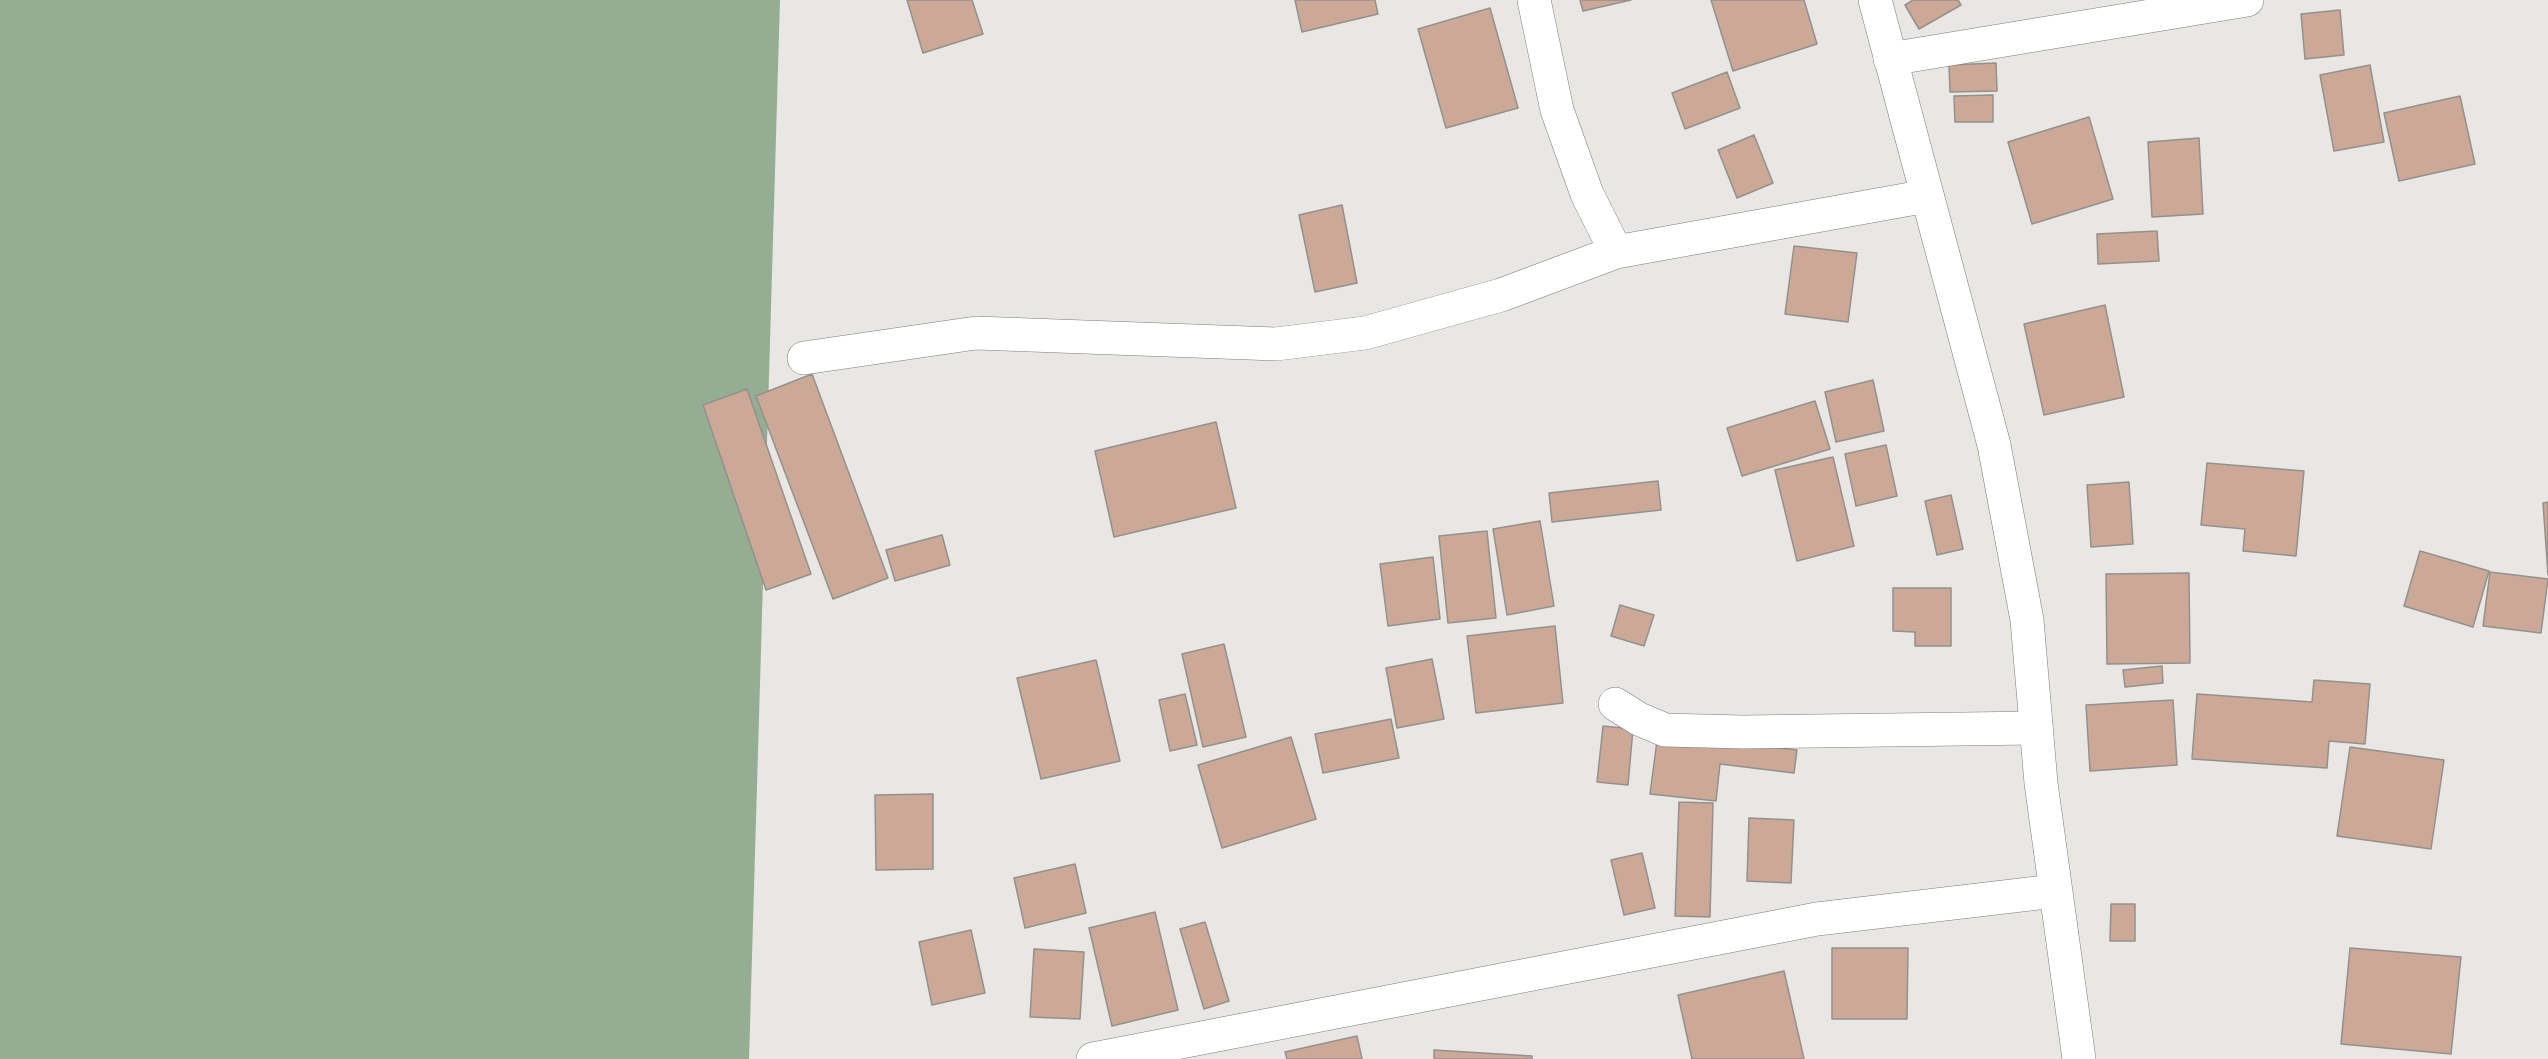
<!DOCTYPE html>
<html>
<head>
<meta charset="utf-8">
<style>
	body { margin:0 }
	canvas { display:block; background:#e8e7e3 }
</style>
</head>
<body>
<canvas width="2548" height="1059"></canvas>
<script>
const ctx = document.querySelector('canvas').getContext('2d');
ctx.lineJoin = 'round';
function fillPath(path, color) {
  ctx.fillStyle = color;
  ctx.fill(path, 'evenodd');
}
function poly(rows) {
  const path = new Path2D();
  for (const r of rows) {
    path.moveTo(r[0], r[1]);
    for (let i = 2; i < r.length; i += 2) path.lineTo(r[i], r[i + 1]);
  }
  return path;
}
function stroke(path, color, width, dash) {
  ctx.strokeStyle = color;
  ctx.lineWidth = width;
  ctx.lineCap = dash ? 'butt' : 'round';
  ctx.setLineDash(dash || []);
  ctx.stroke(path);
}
fillPath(poly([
	[0,0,780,0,749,1059,0,1059]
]), '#95ae93');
const building = poly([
	[907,0,972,0,983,34,923,53,907,0],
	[1295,0,1375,0,1378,14,1302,32,1295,0],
	[1580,0,1631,0,1583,11,1580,0],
	[1711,0,1804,0,1817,44,1733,71,1711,0],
	[1913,0,1958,0,1961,5,1919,29,1905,5,1913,0],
	[1490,8,1518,108,1446,128,1418,29,1490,8],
	[2340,10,2344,55,2305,59,2301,14,2340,10],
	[1996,63,1997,91,1950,92,1949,65,1996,63],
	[2370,65,2384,142,2334,151,2320,75,2370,65],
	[1727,72,1740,108,1685,129,1672,93,1727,72],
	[1993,95,1993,122,1955,122,1954,96,1993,95],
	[2460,96,2475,164,2399,181,2384,113,2460,96],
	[2089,117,2113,199,2032,224,2008,142,2089,117],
	[1754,135,1773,183,1737,198,1718,150,1754,135],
	[2199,138,2203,214,2152,217,2148,142,2199,138],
	[1342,205,1357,283,1315,292,1299,215,1342,205],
	[2157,231,2159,261,2098,264,2097,234,2157,231],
	[1794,246,1857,253,1848,322,1785,314,1794,246],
	[2105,305,2124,397,2044,415,2024,324,2105,305],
	[812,374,888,578,833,599,756,396,812,374],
	[1873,380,1884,431,1836,442,1825,392,1873,380],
	[747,389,811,574,766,590,703,405,747,389],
	[1815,401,1830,449,1742,476,1727,428,1815,401],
	[1216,422,1236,508,1114,537,1095,451,1216,422],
	[1886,445,1897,496,1856,506,1845,454,1886,445],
	[1833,457,1854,546,1797,561,1775,470,1833,457],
	[2207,463,2304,471,2296,556,2243,551,2245,529,2201,525,2207,463],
	[1658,481,1661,510,1552,522,1549,493,1658,481],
	[2129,482,2133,544,2091,547,2087,485,2129,482],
	[1951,495,1963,549,1937,555,1925,501,1951,495],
	[2548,502,2548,575,2543,503,2548,502],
	[1540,521,1554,606,1507,615,1493,529,1540,521],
	[1487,531,1496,618,1448,623,1439,536,1487,531],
	[942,535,950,565,895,581,886,550,942,535],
	[2420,551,2489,571,2473,627,2404,606,2420,551],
	[1433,557,1440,619,1388,626,1380,564,1433,557],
	[2490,572,2548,579,2541,633,2483,626,2490,572],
	[2189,573,2190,663,2107,664,2106,574,2189,573],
	[1893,588,1951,588,1951,646,1915,646,1915,632,1893,631,1893,588],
	[1620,605,1654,615,1644,646,1611,636,1620,605],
	[1555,626,1563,703,1476,713,1467,636,1555,626],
	[1224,644,1246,737,1203,747,1182,654,1224,644],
	[1432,659,1444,719,1397,728,1386,668,1432,659],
	[1096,660,1120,761,1041,779,1017,678,1096,660],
	[2162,666,2163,683,2125,687,2123,670,2162,666],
	[2314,680,2370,684,2365,744,2329,741,2327,768,2192,759,2197,694,2312,702,2314,680],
	[1185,694,1197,745,1170,751,1159,700,1185,694],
	[2173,700,2177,765,2090,771,2086,705,2173,700],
	[1391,719,1399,758,1323,773,1315,734,1391,719],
	[1603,726,1633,729,1628,785,1597,782,1603,726],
	[1658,733,1797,750,1794,773,1720,764,1716,801,1650,794,1658,733],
	[1291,737,1316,819,1222,848,1198,765,1291,737],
	[2350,747,2444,760,2431,849,2337,836,2350,747],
	[933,794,933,869,876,870,875,795,933,794],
	[1679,802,1713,803,1710,917,1675,916,1679,802],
	[1749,818,1794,820,1791,883,1747,881,1749,818],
	[1642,853,1655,908,1624,915,1611,860,1642,853],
	[1075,864,1086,913,1025,928,1014,878,1075,864],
	[2111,904,2135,904,2135,941,2110,941,2111,904],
	[1155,912,1178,1010,1112,1026,1089,928,1155,912],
	[1205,922,1229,1001,1204,1009,1180,929,1205,922],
	[971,930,985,993,932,1005,919,942,971,930],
	[1832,948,1908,948,1907,1019,1832,1019,1832,948],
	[2350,948,2461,957,2451,1054,2341,1044,2350,948],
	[1034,949,1084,952,1080,1019,1030,1017,1034,949],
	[1784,971,1804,1059,1692,1059,1678,995,1784,971],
	[1357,1036,1362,1059,1287,1059,1285,1052,1357,1036],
	[1434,1050,1532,1056,1532,1059,1434,1059,1434,1050]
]);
fillPath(building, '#cba996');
stroke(building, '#94908e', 1.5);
const street = poly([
	[1534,0,1557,110,1587,194,1616,252],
	[1890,59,2247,0],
	[804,358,976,333,1276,344,1365,333,1501,295,1616,252,1927,196],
	[1615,704,1639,719,1665,730,1743,732,2036,728],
	[1093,1059,1817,919,2055,891]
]);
const secondary = poly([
	[1875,0,1994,445,2027,620,2041,783,2079,1059]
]);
stroke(street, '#7c7b77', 34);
stroke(secondary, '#7c7b77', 34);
stroke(street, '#fff', 33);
stroke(secondary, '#fff', 33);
</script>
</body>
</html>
